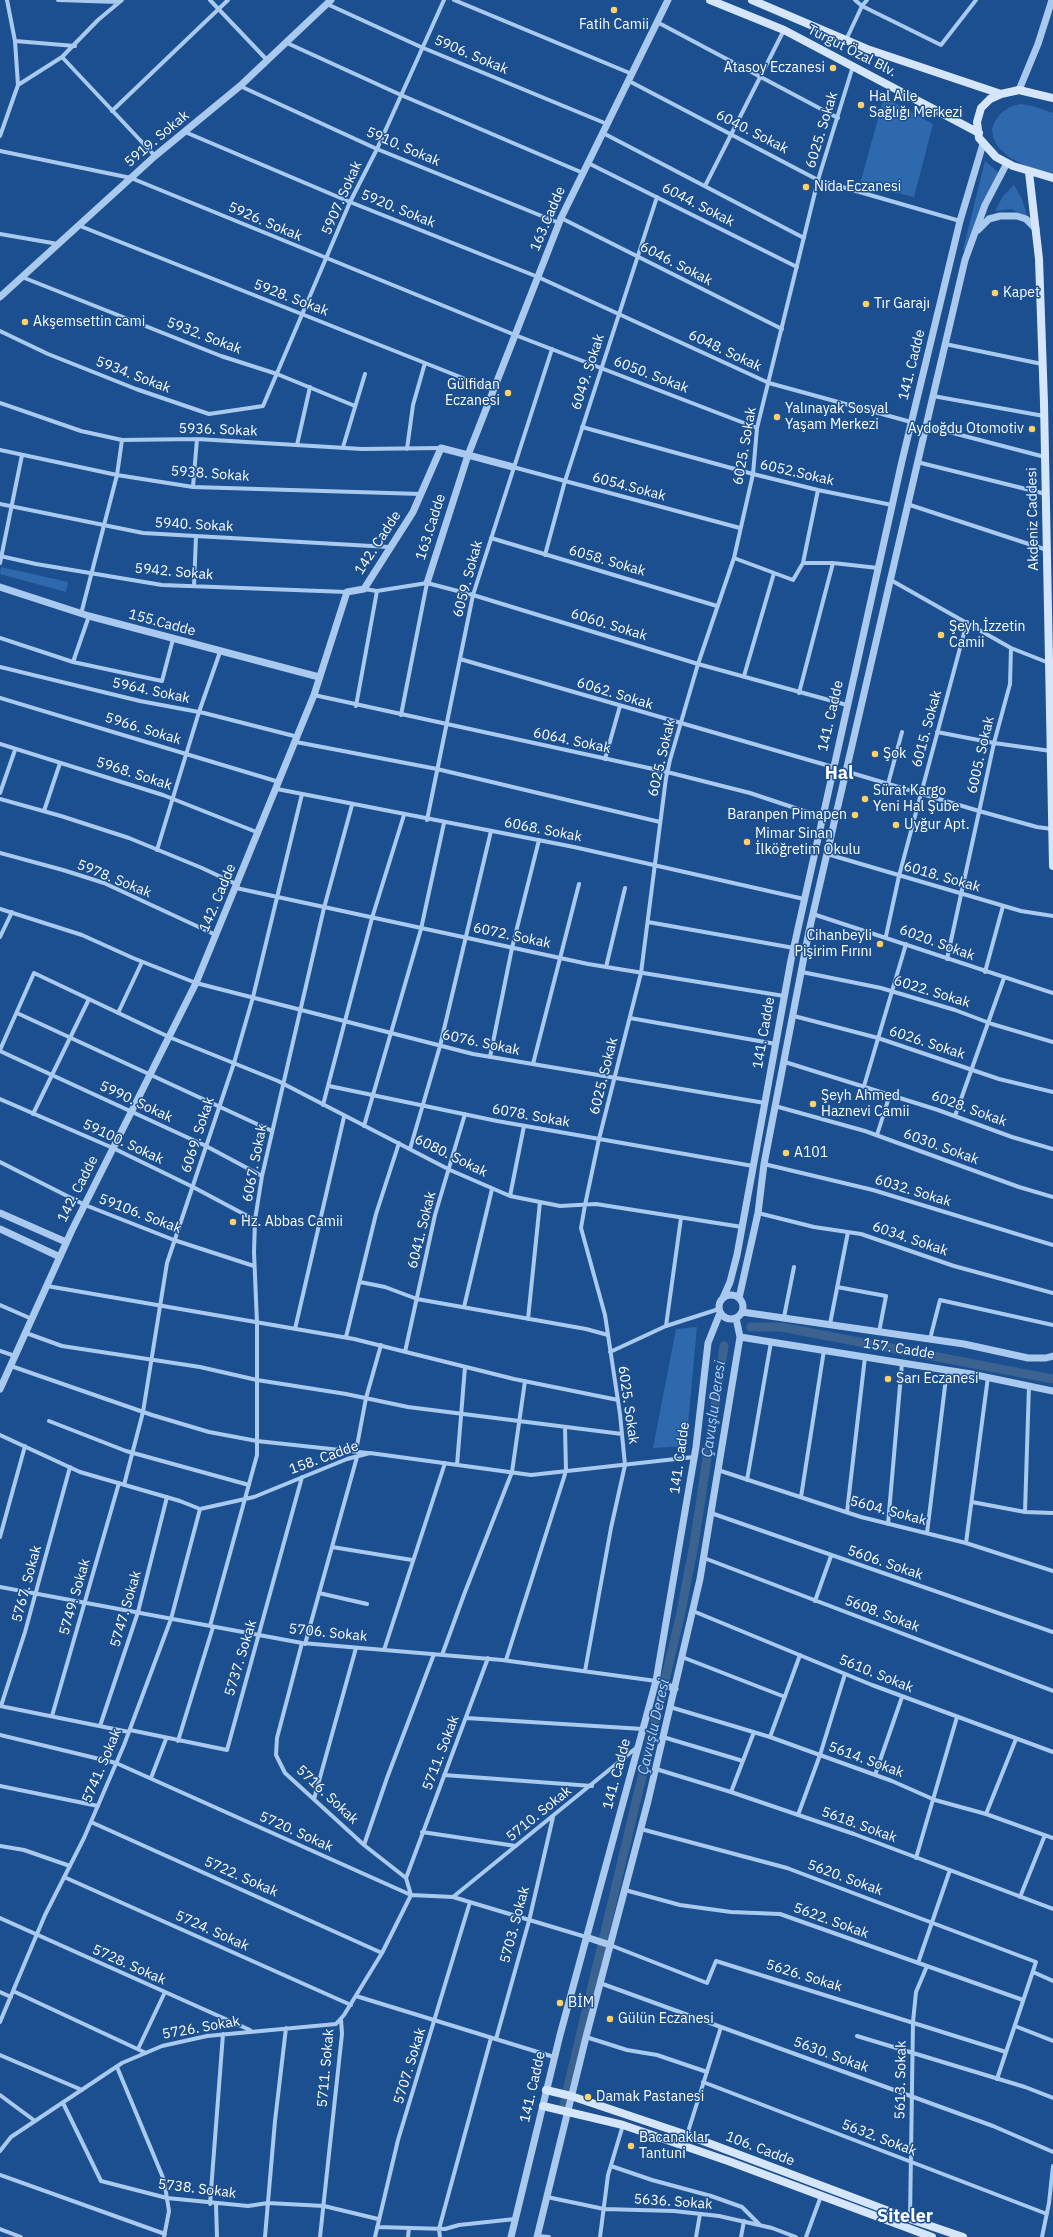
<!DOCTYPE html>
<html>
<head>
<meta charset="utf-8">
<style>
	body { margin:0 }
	canvas { display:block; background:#1b4f8f }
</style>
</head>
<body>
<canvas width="1053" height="2237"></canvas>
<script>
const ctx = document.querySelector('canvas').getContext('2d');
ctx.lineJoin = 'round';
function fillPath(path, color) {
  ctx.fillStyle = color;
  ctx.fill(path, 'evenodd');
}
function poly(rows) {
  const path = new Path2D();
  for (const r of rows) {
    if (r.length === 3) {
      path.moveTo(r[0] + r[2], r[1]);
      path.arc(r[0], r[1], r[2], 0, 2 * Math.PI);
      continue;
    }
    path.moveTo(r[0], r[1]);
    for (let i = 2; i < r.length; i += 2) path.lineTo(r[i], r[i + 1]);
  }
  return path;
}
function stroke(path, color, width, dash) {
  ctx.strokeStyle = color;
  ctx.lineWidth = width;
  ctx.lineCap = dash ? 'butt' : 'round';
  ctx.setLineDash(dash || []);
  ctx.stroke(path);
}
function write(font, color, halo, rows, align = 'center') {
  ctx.font = font + ' "IBM Plex Sans",sans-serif';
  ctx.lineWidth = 3;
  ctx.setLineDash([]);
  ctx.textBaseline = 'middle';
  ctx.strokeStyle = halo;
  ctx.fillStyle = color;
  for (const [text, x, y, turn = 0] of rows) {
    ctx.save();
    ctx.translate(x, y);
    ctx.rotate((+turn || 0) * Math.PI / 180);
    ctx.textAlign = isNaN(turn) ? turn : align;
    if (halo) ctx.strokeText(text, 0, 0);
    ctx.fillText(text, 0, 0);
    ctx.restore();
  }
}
fillPath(poly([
	[884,97,933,124,914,197,860,184],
	[1020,104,1033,106,1053,113,1053,173,1028,167,1009,157,998,147,993,137,992,129,995,121,1001,113,1010,107],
	[985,161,998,172,967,251,963,250],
	[1014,185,1022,199,1027,216,1011,209,995,211,1003,196],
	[1,567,68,582,66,592,0,574],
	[697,1327,686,1446,653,1448,676,1329]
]), '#2e69ad');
stroke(poly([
	[751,1327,781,1327,1053,1379],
	[564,2104,680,1617,694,1544,724,1346]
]), '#3c6290', 9);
stroke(poly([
	[58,0,119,2],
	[210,0,267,60],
	[454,0,632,74],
	[867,0,862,6,941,45,976,0],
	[327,4,421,47,607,124],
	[657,22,838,118],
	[846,40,862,6,855,0],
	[15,41,75,46],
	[287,43,401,95,583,173],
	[62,57,155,156],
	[629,81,818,180,960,221],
	[18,85,62,57,98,20,122,0],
	[240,86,377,149,559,223],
	[112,111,228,0],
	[185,132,350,202,538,277,769,383,911,422],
	[603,133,804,238],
	[0,136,18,85,15,41,7,0],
	[0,151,131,178,515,335,757,428],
	[588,163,797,267],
	[705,186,784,30],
	[561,218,782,329],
	[80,226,493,390],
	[0,234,58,244],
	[22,277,221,356,277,374,355,406],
	[0,331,48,354,136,389,209,414,263,406,350,202,377,149,444,0],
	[945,344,1042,364],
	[933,396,1044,416],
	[0,403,81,431,122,440,197,439,362,449,441,448],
	[926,426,1045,457],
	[582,427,753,474,818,490,892,505],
	[297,445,310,387],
	[343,447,365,374],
	[407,449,413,405,425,363],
	[0,450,117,475,193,487,421,494],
	[917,462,1046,494],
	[513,467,740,528],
	[193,487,197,439],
	[0,504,143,533,389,547],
	[907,504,1047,550],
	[491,538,717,606],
	[545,555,565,481,657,197],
	[0,556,36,564,162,585,347,592],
	[734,558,793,580,803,563,818,490],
	[0,563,22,455],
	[803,563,833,563,878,568],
	[889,579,1011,648,1049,663],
	[194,586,196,536],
	[364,589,377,591,427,583,473,595,698,664,847,705],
	[81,614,117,475,122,440],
	[0,638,73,662,162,681,173,639],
	[460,659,833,767],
	[73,662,89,616],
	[0,667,140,701,204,713,298,737],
	[744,676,774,573],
	[799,693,833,563],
	[314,695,667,772,750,793,822,817],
	[0,698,279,782],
	[356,706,377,591],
	[401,715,427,583],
	[937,732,994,743,1051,751],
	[296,742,437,769,660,822],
	[0,744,163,795,259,833],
	[605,759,620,706],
	[845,771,979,811,1037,827,1052,829],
	[888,784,902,732],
	[277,789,574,847,804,899],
	[0,793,15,750],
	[0,799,61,816,129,838,202,868,238,885],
	[44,811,60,763],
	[427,820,473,595,552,349],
	[157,850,199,712,220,652],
	[0,853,63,870,104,883,216,935],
	[827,854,1021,911,1053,916],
	[236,888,588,964,784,996],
	[0,909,82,935,133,958,196,983,473,1054,765,1103],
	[813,914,1053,993],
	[648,922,794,948],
	[886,936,899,876,967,622],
	[0,937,12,912],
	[947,959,994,743,1010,684,1011,648],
	[606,967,625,888],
	[802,972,881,988,955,1010,992,1024,1053,1042],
	[985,972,1003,906],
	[17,1013,272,1131],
	[118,1013,142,962],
	[794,1016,878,1038,999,1079,1053,1092],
	[630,1018,776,1044],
	[0,1050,34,973,169,1037,278,1081,450,1170,510,1196,560,1206,596,1204,742,1227],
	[0,1051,206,1146,262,1176],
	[490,1057,512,948,539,840],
	[785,1062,938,1110,1012,1137,1053,1149],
	[533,1064,579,884],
	[329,1086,497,1121,753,1166],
	[864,1086,906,944],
	[0,1099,113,1148,193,1187,255,1220],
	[323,1105,372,918,404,815],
	[775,1106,865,1131,1019,1187,1053,1197],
	[33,1114,89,999],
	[955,1116,1004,978],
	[364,1126,421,929,444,823],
	[877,1135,890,1094],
	[410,1149,440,1046,491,831],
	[0,1162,85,1205,174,1240,254,1266],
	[764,1164,873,1190,1053,1245],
	[510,1196,524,1126],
	[758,1213,814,1227,861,1234,954,1266,1053,1293],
	[360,1282,385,1287,417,1299,586,1329,608,1335],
	[47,1286,354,1339,514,1379,618,1400],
	[837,1287,886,1296,879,1332],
	[0,1305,32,1319],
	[464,1307,492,1189],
	[784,1317,794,1267],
	[528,1319,540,1202],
	[830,1324,848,1232],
	[666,1326,681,1218],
	[295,1329,344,1117],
	[26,1333,62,1346,200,1367,257,1380,346,1394,408,1407,622,1434],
	[346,1337,376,1214,399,1143],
	[930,1339,940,1300,1053,1325],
	[0,1351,15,1356],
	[405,1352,435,1215,465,1114],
	[610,1352,666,1326,719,1309],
	[11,1366,152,1415,209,1432,257,1441,368,1453],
	[49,1421,126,1451,249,1485],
	[0,1435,80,1472,180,1501,200,1509,254,1497,347,1459,370,1453,531,1475,694,1457],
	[356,1451,366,1398,381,1345],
	[457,1465,465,1367],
	[718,1470,861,1517,966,1543,1053,1571],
	[747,1480,771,1342],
	[124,1485,143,1412,167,1263,234,1063,253,997,302,794],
	[801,1497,824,1350],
	[972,1502,1025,1512,1053,1513],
	[847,1512,865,1357],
	[1025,1512,1029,1385],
	[711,1513,1053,1632],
	[888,1524,902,1363],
	[927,1533,947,1370],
	[0,1537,25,1446],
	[966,1543,988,1377],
	[332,1547,412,1560],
	[704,1558,1053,1691],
	[0,1587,302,1643,502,1660,656,1681],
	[319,1593,367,1604],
	[815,1601,831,1556],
	[693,1611,872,1685,1053,1752],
	[210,1626,257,1455,257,1323,254,1252,255,1220,262,1176,324,908,352,805],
	[302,1643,277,1738,276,1755,285,1773,364,1845,406,1878,411,1895],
	[305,1644,357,1457],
	[384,1650,445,1463],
	[442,1655,465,1592,512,1472,525,1381],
	[682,1657,785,1697],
	[506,1660,566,1471,565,1427],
	[585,1671,611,1528,625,1465,620,1414,605,1315,581,1228,585,1205,599,1139,641,973,666,778,670,760,698,664,734,558,753,474,757,428,818,180,853,66],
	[0,1706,129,1732],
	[1,1706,25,1632,70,1467],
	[670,1707,770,1737,892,1781,935,1800,986,1814,1053,1838],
	[52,1716,119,1483],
	[466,1718,643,1729],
	[100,1726,138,1612,167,1497],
	[130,1730,227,1750,302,1477],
	[0,1735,116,1763,411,1895,453,1897,586,1937],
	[663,1737,743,1761],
	[770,1737,800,1655],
	[178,1741,213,1627],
	[656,1769,731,1792,854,1834,1053,1909],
	[444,1775,592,1786],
	[875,1775,902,1697],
	[151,1778,166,1739],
	[0,1786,98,1806],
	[731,1792,754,1732],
	[314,1799,356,1648],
	[986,1814,1016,1739],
	[798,1815,820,1755,845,1674],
	[91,1822,382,1953],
	[641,1829,787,1868,1036,1962,997,2079],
	[422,1832,516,1846],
	[364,1845,387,1778,434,1654],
	[0,1846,24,1850,70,1866],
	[916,1858,957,1717],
	[64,1877,351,2005],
	[406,1878,488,1658],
	[625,1890,680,1905,731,1912,780,1914,1023,2000],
	[453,1897,636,1748],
	[1020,1897,1045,1835],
	[0,1918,250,2030],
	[610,1945,707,1983,716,1961,1006,2052],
	[918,1963,950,1870],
	[1033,1972,1053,1981],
	[600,1983,993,2126,1053,2152],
	[13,1991,146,2053],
	[0,1992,11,1997],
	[356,1996,554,2057],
	[0,2022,45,1915,84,1838,124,1745,171,1619,200,1509],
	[1015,2026,1053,2041],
	[857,2036,1025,2087,1053,2098],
	[586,2037,627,2050,657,2055,707,2072],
	[496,2039,529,1921,553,1817],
	[138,2049,165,1992],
	[0,2055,82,2090],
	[117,2067,164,2180,169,2211,164,2237],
	[703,2082,1047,2214],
	[0,2095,35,2121],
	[63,2103,101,2181,167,2198,248,2206,268,2203,324,2206,378,2219],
	[687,2135,721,2027],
	[0,2151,11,2137,122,2063,162,2046,207,2036,336,2024,344,2015,382,1953,411,1895],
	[611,2166,652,2180,711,2196,742,2207,759,2224],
	[0,2175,165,2234],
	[547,2197,604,2209,674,2211,719,2216,772,2228,796,2237],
	[210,2204,223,2034],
	[216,2204,217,2237],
	[910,2219,913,2022,916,1992,927,1966],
	[377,2227,445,2229,459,2225,515,2219],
	[0,2229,21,2237],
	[538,2236,549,2237],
	[265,2237,275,2121,286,2028],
	[320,2237,342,2034,341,2019],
	[375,2237,398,2140,470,1902],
	[408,2237,409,2228],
	[440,2237,439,2229,491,2038],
	[600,2237,608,2175,623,2125],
	[696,2237,700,2214],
	[741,2237,744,2221],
	[806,2237,821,2196],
	[1042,2237,1049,2203,1053,2166]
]), '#a9c9ee', 4);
stroke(poly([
	[1019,90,1038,44,1052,0],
	[978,230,989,219,1000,216,1017,216,1026,219,1036,229],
	[0,297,155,156,240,86,331,0],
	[427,583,468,455,513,467],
	[0,587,89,616,319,677],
	[0,1213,66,1242],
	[0,1229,60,1257],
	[731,1307,12],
	[723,1298,730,1282,737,1255,791,960,902,461,960,221,983,144],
	[739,1298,758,1213,764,1164,809,931,933,396,965,260,985,205,1007,163],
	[742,1312,964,1344,1028,1358,1046,1358,1053,1356],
	[740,1337,971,1374,1053,1391],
	[0,1389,72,1230,196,983,314,695,347,592,364,589,413,512,441,448,468,455,561,218,668,0],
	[656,1681,675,1689],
	[586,1937,610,1945],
	[511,2237,560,2035,656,1681,696,1447,708,1343,720,1313],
	[537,2237,586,2037,648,1801,700,1579,740,1337,736,1318]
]), '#a9c9ee', 7);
stroke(poly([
	[710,0,784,30,979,133],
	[752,0,867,49,1001,94],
	[1053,98,1019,90,1001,94,990,99,981,108,977,122,979,138,996,157,1013,166,1053,178],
	[1029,172,1039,259,1044,403,1053,866],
	[546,2090,571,2096,687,2135,910,2219,963,2237],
	[543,2106,623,2125,728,2161,932,2237]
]), '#d6e6fa', 8);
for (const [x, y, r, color] of [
	[614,10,4,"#ffd166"],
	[833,68,4,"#ffd166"],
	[861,105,4,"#ffd166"],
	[806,187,4,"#ffd166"],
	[995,293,4,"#ffd166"],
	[866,304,4,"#ffd166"],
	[25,322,4,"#ffd166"],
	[508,393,4,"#ffd166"],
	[777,417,4,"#ffd166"],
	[1032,429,4,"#ffd166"],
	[941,635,4,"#ffd166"],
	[875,754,4,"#ffd166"],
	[865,799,4,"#ffd166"],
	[855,815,4,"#ffd166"],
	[896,825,4,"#ffd166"],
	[747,842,4,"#ffd166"],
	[880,944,4,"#ffd166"],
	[813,1104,4,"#ffd166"],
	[786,1153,4,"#ffd166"],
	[233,1222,4,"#ffd166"],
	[888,1379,4,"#ffd166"],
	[560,2003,4,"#ffd166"],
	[610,2019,4,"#ffd166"],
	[588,2097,4,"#ffd166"],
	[631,2146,4,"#ffd166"]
]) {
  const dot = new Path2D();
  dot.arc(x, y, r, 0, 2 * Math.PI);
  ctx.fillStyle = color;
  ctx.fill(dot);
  stroke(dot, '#1b4f8f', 1.5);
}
write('14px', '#fff', '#1b4f8f', [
	["Fatih Camii",614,25,"center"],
	["Atasoy Eczanesi",825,68,"right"],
	["Hal Aile",869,97],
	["Sağlığı Merkezi",869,113],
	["Nida Eczanesi",814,187],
	["Kapet",1003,293],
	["Tır Garajı",874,304],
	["Akşemsettin cami",33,322],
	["Gülfidan",500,385,"right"],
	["Eczanesi",500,401,"right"],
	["Yalınayak Sosyal",785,409],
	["Yaşam Merkezi",785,425],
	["Aydoğdu Otomotiv",1024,429,"right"],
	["Şeyh İzzetin",949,627],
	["Camii",949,643],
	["Şok",883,754],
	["Sürat Kargo",873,791],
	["Yeni Hal Şube",873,807],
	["Baranpen Pimapen",847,815,"right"],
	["Uyğur Apt.",904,825],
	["Mimar Sinan",755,834],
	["İlköğretim Okulu",755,850],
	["Cihanbeyli",872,936,"right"],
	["Pişirim Fırını",872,952,"right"],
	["Şeyh Ahmed",821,1096],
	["Haznevi Camii",821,1112],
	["A101",794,1153],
	["Hz. Abbas Camii",241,1222],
	["Sarı Eczanesi",896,1379],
	["BİM",568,2003],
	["Gülün Eczanesi",618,2019],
	["Damak Pastanesi",596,2097],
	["Bacanaklar",639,2138],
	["Tantuni",639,2154]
], 'left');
write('14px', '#fff', '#1b4f8f', [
	["Turgut Özal Blv.",852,51,27],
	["5906. Sokak",471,55,23],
	["6025. Sokak",822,130,-73],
	["6040. Sokak",752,132,27],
	["5919. Sokak",157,139,-40],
	["5910. Sokak",403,147,23],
	["5907. Sokak",342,198,-66],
	["6044. Sokak",698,205,27],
	["5920. Sokak",398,209,22],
	["163.Cadde",548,219,-67],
	["5926. Sokak",265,222,23],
	["6046. Sokak",676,264,27],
	["5928. Sokak",291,298,21],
	["5932. Sokak",204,336,21],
	["6048. Sokak",725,351,25],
	["141. Cadde",912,365,-76],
	["6049. Sokak",588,372,-72],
	["5934. Sokak",133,375,21],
	["6050. Sokak",651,375,21],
	["5936. Sokak",218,430,2],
	["6025. Sokak",745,446,-80],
	["6052.Sokak",797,473,13],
	["5938. Sokak",210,474,4],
	["6054.Sokak",629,487,15],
	["Akdeniz Caddesi",1033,519,-91],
	["5940. Sokak",194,525,3],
	["163.Cadde",431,527,-72],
	["142. Cadde",378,543,-57],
	["6058. Sokak",607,561,16],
	["5942. Sokak",174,572,5],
	["6059. Sokak",468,579,-75],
	["155.Cadde",162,623,15],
	["6060. Sokak",609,625,17],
	["5964. Sokak",151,691,12],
	["6062. Sokak",615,694,17],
	["141. Cadde",831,716,-77],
	["5966. Sokak",143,729,17],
	["6015. Sokak",927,729,-75],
	["6064. Sokak",572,741,12],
	["6005. Sokak",981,755,-77],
	["6025. Sokak",662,758,-77],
	["5968. Sokak",134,774,18],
	["6068. Sokak",543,830,11],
	["6018. Sokak",942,877,16],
	["5978. Sokak",114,879,22],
	["142. Cadde",218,898,-67],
	["6072. Sokak",512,936,12],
	["6020. Sokak",937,943,20],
	["6022. Sokak",932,992,17],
	["141. Cadde",764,1033,-80],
	["6076. Sokak",481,1043,12],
	["6026. Sokak",927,1043,18],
	["6025. Sokak",604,1076,-76],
	["5990. Sokak",136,1102,25],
	["6028. Sokak",969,1109,20],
	["6078. Sokak",531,1116,10],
	["6069. Sokak",198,1135,-72],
	["59100. Sokak",123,1142,25],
	["6030. Sokak",941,1147,20],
	["6080. Sokak",451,1156,26],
	["6067. Sokak",255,1163,-79],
	["142. Cadde",78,1189,-63],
	["6032. Sokak",913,1191,17],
	["59106. Sokak",140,1214,21],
	["6041. Sokak",422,1230,-76],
	["6034. Sokak",910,1239,19],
	["157. Cadde",899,1349,9],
	["6025. Sokak",628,1405,82],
	["158. Cadde",324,1458,-20],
	["141. Cadde",680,1458,-82],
	["5604. Sokak",888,1511,15],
	["5606. Sokak",885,1563,19],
	["5767. Sokak",27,1584,-75],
	["5749. Sokak",75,1597,-74],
	["5747. Sokak",126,1609,-74],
	["5608. Sokak",882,1614,21],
	["5706. Sokak",328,1633,6],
	["5737. Sokak",241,1658,-73],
	["5610. Sokak",876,1674,22],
	["5711. Sokak",441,1753,-69],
	["5614. Sokak",866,1760,20],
	["5741. Sokak",102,1766,-67],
	["141. Cadde",617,1774,-75],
	["5716. Sokak",327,1795,43],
	["5710. Sokak",539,1814,-39],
	["5618. Sokak",859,1825,20],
	["5720. Sokak",296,1832,24],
	["5722. Sokak",241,1877,24],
	["5620. Sokak",845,1878,20],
	["5622. Sokak",831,1921,20],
	["5703. Sokak",515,1925,-75],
	["5724. Sokak",212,1931,24],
	["5728. Sokak",129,1965,24],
	["5626. Sokak",804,1976,17],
	["5726. Sokak",201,2028,-10],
	["5630. Sokak",831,2055,20],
	["5707. Sokak",410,2066,-73],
	["5711. Sokak",326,2068,-85],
	["5613. Sokak",901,2080,-89],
	["141. Cadde",533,2087,-77],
	["5632. Sokak",879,2138,21],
	["106. Cadde",760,2149,21],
	["5738. Sokak",197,2189,7],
	["5636. Sokak",673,2202,4]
]);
write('italic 15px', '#b5d3f5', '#1b4f8f', [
	["Çavuşlu Deresi",714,1409,-82],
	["Çavuşlu Deresi",654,1727,-77]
]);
write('bold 18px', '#fff', '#1b4f8f', [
	["Hal",839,774],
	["Siteler",905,2217]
]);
</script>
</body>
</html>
